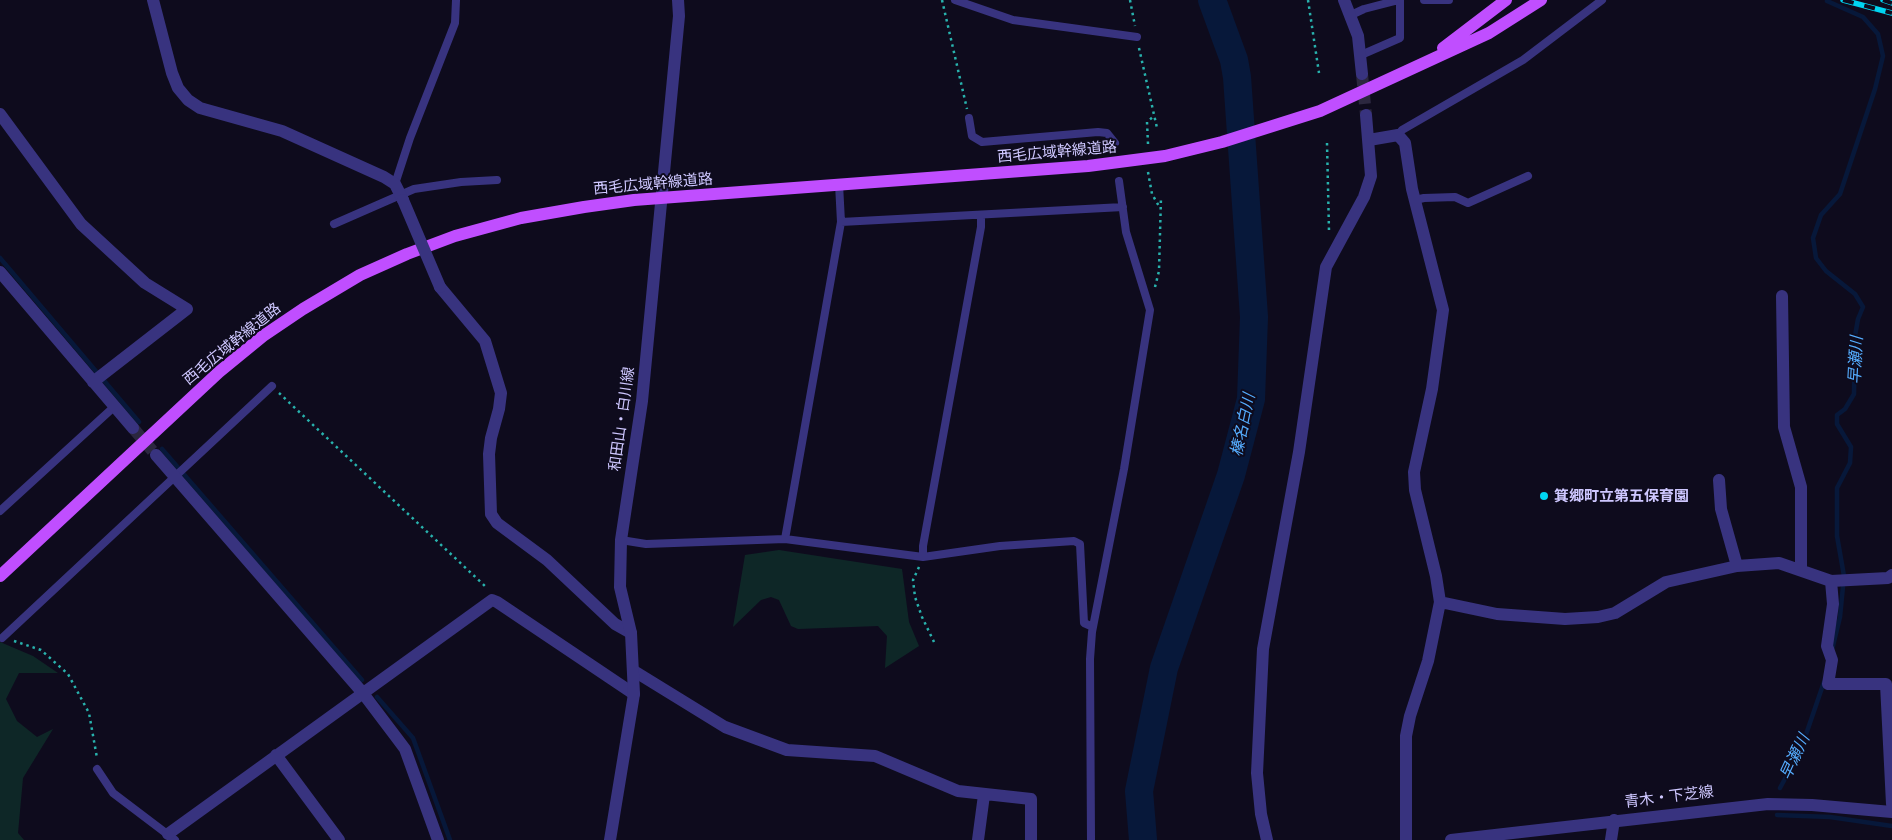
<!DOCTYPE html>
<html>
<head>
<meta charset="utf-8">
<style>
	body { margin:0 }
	canvas { display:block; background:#0e0b1d }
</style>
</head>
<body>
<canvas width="1892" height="840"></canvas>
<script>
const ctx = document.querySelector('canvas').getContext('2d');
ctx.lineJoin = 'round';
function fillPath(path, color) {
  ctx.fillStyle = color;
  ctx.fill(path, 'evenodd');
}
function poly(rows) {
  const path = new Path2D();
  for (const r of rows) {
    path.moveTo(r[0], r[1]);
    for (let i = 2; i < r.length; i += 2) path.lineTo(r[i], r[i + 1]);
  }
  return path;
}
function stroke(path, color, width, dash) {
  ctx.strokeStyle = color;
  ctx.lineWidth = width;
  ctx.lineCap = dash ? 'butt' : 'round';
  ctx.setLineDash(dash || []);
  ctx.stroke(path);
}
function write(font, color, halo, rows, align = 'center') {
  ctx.font = font + ' "Public Sans","Noto Sans JP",sans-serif';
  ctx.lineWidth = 4;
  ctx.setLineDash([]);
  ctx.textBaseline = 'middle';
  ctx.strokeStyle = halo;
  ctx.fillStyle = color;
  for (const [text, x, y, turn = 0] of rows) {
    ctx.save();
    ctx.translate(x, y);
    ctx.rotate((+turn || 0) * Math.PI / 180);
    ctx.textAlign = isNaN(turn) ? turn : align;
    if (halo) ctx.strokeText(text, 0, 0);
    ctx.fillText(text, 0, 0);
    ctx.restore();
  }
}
fillPath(poly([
	[779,550,902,569,909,622,919,646,885,668,887,636,878,626,798,629,791,626,779,600,771,597,761,600,733,627,745,555],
	[0,642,33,656,58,673,19,673,6,699,17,721,37,737,53,729,23,778,18,833,24,840,0,840]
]), '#0e2727');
stroke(poly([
	[1827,1,1863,17,1878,34,1883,56,1875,89,1840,194,1821,215,1813,238,1816,258,1826,271,1855,294,1863,307,1858,319,1855,336,1854,394,1845,409,1837,415,1837,424,1851,447,1850,463,1837,488,1837,536,1844,576,1840,617,1832,650],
	[0,258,139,422],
	[162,449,362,680],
	[377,697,413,738,450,840],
	[1780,788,1801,749,1824,682],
	[1777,815,1830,817,1892,826]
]), '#07183a', 4.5);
stroke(poly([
	[1143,840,1139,791,1164,668,1231,475,1251,399,1254,317,1237,77,1234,60,1212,0]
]), '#07183a', 28);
stroke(poly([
	[1362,74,1366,115],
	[133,428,156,455]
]), '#2b273f', 12, [12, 6]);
stroke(poly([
	[942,0,967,109],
	[1130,0,1135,26],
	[1308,0,1319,73],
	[1139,48,1157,128],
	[1327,143,1329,231],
	[1148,144,1147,122,1154,116],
	[1148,172,1152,194,1160,208],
	[1155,287,1159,271,1161,197],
	[279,393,486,587],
	[919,567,913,580,915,597,922,617,934,642],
	[14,641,41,650,68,674,89,713,97,758]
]), '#28b2ad', 2.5, [2.5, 4]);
stroke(poly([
	[955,0,1013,20,1137,37],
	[1424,0,1449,0],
	[1351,15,1364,9,1399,0],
	[1361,55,1400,38,1400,0],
	[969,118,972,136,982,142,1098,132,1107,133,1115,143],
	[1398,135,1402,130,1523,60,1602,0],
	[395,184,410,138,455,23,456,0],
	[1415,200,1424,198,1455,197,1468,203,1528,176],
	[841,222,1123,207],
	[334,224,414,189,461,182,497,180],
	[0,511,115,406],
	[785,539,841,222,839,184],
	[621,540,646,544,785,539,923,557,923,546,981,227,981,215],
	[923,557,1000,546,1074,541,1080,544,1084,623,1093,627],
	[2,638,272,386],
	[97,769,113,793,175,840],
	[1091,840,1090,659,1092,632,1124,469,1150,310,1126,232,1119,181]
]), '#38337f', 8);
stroke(poly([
	[153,0,172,73,178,88,188,100,200,108,282,131,384,177,395,184,403,200],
	[1344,0,1358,36,1362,74],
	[0,114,81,224,145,283,187,309,93,382],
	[1369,140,1398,135,1405,143,1412,189,1443,310,1432,389,1414,472,1415,490,1436,576,1440,602,1428,661,1410,716,1406,736,1406,840],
	[0,272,133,428],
	[440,287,485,341,501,393,499,409,491,438,489,454,491,514,497,523,547,560,615,624,631,633],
	[1782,296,1784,427,1801,487,1801,569],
	[156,455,362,692,396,737,405,749,438,840],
	[1719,480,1721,509,1737,566],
	[1831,581,1833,604,1827,646,1832,660,1828,684,1886,684,1892,804],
	[1440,602,1497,614,1565,619,1598,617,1615,613,1666,582,1737,566,1779,563,1831,581,1888,578,1892,575],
	[634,671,725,727,787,750,875,756,958,791,1031,799,1031,840],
	[276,755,339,840],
	[168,834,492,600,497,602,634,694],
	[978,840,984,795],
	[1267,840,1261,814,1257,773,1263,649,1299,452,1326,267,1364,197,1371,176,1366,115],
	[1451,840,1768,804,1812,805,1892,812],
	[1611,840,1614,820]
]), '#38337f', 12);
stroke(poly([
	[610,840,634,694,631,633,620,587,621,540,642,401,679,16,678,0]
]), '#38337f', 12);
stroke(poly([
	[1443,48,1506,0],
	[0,576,219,372,263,336,303,309,360,275,407,254,455,236,521,218,584,207,634,200,1088,166,1165,156,1222,142,1320,111,1489,33,1541,0]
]), '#c04eff', 12);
const rail = poly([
	[1843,0,1892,13],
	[1883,0,1892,3]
]);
stroke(rail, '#00d5f2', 5.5);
stroke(rail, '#0e0b1d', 4, [11]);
stroke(poly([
	[403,200,440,287]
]), '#38337f', 12);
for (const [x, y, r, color] of [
	[1544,496,5,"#00d5f2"]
]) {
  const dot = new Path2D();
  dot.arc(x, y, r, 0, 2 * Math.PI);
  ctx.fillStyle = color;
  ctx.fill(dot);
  stroke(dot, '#0e0b1d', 2);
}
write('15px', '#cec7ff', '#0e0b1d', [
	["西毛広域幹線道路",1057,152,-5],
	["西毛広域幹線道路",653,184,-5],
	["西毛広域幹線道路",232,344,-39],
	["和田山・白川線",622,419,-82],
	["青木・下芝線",1669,797,-7]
]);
write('bold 15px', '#cec7ff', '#0e0b1d', [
	["箕郷町立第五保育園",1554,496]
], 'left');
write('italic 16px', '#55adff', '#0e0b1d', [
	["早瀬川",1856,360,-87],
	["榛名白川",1243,425,-78],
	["早瀬川",1795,757,-65]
]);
</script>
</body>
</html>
